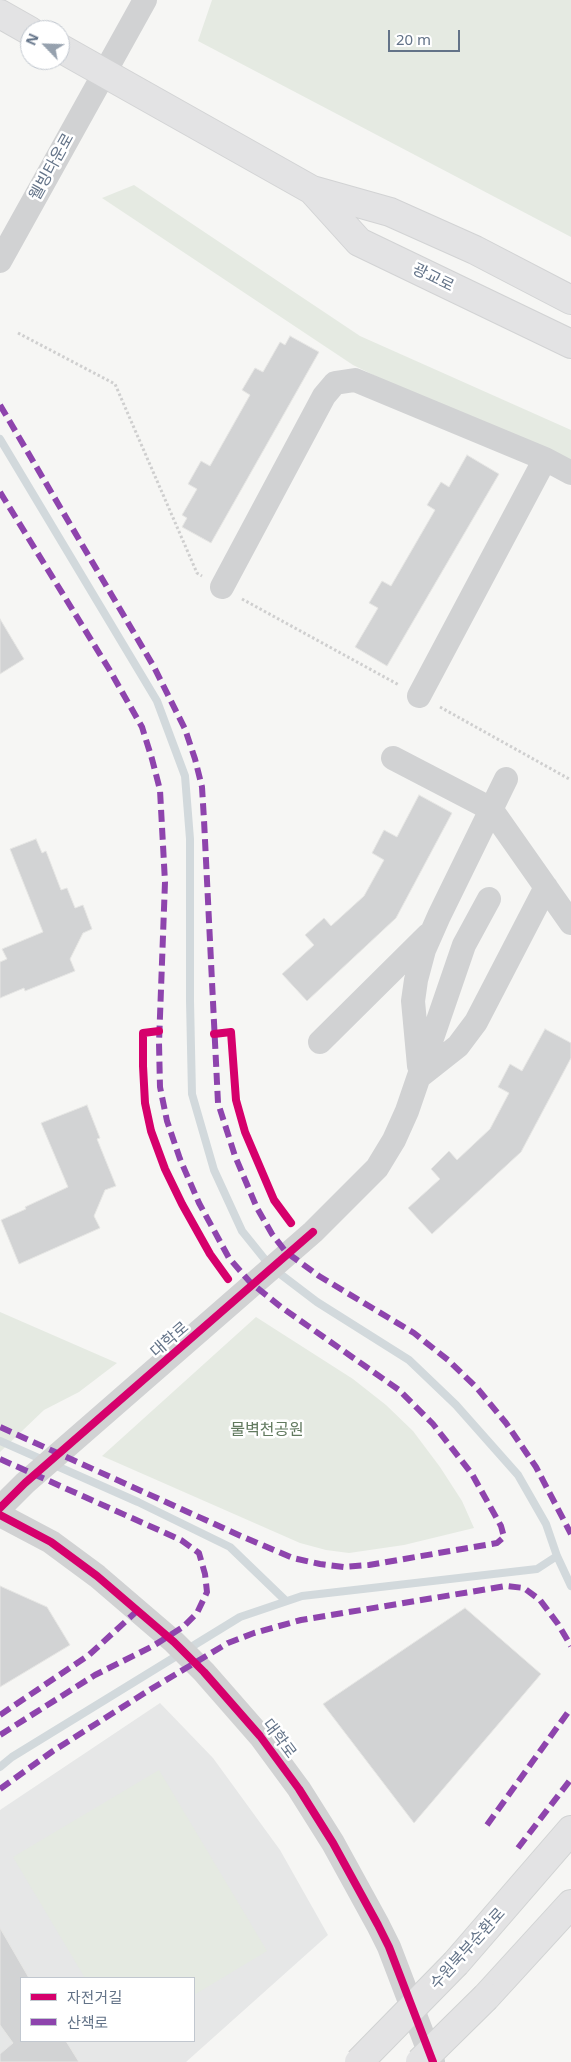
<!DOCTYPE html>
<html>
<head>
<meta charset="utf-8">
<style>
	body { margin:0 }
	#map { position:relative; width:571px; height:2062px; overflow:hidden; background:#f6f6f4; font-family:"Noto Sans","Noto Sans KR",sans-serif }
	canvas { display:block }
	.legend { position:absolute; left:20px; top:1977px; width:175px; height:65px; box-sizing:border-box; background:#fff; border:1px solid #c1c7cf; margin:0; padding:6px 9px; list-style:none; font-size:15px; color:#637388 }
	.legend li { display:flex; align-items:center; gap:10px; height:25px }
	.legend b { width:25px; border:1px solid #c1c7cf }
	.north { position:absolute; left:20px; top:20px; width:50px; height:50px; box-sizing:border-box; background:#fff; border:1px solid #c1c7cf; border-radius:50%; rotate:294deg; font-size:14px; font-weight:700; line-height:20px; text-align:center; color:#637388 }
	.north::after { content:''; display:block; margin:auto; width:18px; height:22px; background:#96a1ae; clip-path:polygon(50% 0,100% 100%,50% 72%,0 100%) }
	.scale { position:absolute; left:388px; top:30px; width:72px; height:22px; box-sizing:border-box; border:2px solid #637388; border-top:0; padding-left:6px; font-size:15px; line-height:18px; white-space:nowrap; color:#637388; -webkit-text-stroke:4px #fff; paint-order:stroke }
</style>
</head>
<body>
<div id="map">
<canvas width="571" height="2062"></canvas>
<ul class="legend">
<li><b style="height:6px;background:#d6006c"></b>자전거길</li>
<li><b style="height:6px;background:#8e44ad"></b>산책로</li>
</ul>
<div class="north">N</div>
<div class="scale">20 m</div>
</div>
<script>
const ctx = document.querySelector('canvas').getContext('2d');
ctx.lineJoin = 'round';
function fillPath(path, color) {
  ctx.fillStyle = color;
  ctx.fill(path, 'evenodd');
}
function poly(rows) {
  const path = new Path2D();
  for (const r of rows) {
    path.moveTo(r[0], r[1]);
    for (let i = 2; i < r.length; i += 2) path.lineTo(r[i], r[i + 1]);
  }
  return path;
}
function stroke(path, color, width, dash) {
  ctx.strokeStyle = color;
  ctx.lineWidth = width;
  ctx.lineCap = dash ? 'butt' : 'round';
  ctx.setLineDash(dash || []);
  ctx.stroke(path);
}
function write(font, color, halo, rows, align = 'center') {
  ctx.font = font + ' "Noto Sans","Noto Sans KR",sans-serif';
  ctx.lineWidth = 5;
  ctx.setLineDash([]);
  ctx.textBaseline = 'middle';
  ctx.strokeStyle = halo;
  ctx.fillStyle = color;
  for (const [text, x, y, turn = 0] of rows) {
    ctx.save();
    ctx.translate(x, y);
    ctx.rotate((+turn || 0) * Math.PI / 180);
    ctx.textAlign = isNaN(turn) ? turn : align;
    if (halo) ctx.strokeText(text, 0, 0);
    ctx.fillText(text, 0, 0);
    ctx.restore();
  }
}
fillPath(poly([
	[160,1703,213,1758,280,1850,328,1935,186,2062,0,2062,0,1810],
	[21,1978,194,1978,194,2041,21,2041]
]), '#e6e7e7');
fillPath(poly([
	[212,0,571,0,571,237,198,41],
	[134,185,360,336,571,430,571,472,353,365,102,198],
	[0,1312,117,1363,79,1392,44,1410,0,1452],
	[256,1317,353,1379,386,1405,413,1431,440,1467,462,1501,474,1528,404,1545,349,1553,326,1550,300,1543,102,1456],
	[159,1770,267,1951,194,1995,194,1978,85,1978,13,1857]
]), '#e5eae2');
stroke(poly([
	[0,439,157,701,185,776,190,839,190,1001,192,1094,214,1170,242,1231,271,1267,317,1302,409,1360,456,1405,518,1475,546,1524,557,1556,571,1586],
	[0,1441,138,1502,230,1547,286,1601],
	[0,1767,12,1757,240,1617,302,1596,537,1569,557,1556]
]), '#d2d9dc', 8);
const building = poly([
	[290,336,319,352,211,543,182,527,187,518,182,515,197,489,188,484,201,461,210,466,250,395,242,390,255,368,263,372,280,342,285,345,290,336],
	[467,455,499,474,387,666,355,647,378,608,369,603,382,581,391,586,435,510,427,505,441,482,449,487,467,455],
	[0,619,24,659,0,674,0,619],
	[419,795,452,813,396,918,307,1001,282,974,314,945,305,935,324,918,331,926,364,896,384,860,372,853,384,830,397,837,419,795],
	[36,839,42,853,46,851,61,890,67,888,75,908,83,905,92,929,83,933,70,959,75,971,25,991,24,988,0,998,0,962,7,959,2,949,43,932,10,849,36,839],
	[545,1029,571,1043,571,1058,521,1152,432,1234,408,1208,440,1179,431,1169,449,1151,457,1160,490,1129,509,1093,498,1087,510,1064,522,1071,545,1029],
	[87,1105,100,1138,97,1139,116,1186,105,1190,94,1216,100,1228,19,1264,1,1220,26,1209,25,1207,68,1187,41,1123,87,1105],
	[0,1586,47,1607,70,1645,0,1687,0,1586],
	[465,1608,541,1674,414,1823,323,1704,465,1608],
	[0,1928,29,1978,21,1978,21,2041,66,2041,79,2062,0,2062,0,2054,13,2043,0,2025,0,1928]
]);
fillPath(building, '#d2d3d4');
stroke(building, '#e6e6e4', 1);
const major = poly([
	[0,14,30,31],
	[60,48,312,190,390,212,475,250,571,300],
	[312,190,359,242,571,344]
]);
const highway = poly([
	[456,1963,571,1830],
	[486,1997,571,1904]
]);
stroke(major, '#d2d3d4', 30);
stroke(highway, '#d1d3d3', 30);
stroke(poly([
	[18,333,115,384,197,573,202,576],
	[242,599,399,685],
	[440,707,571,780]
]), '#cfcfcf', 3, [2.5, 2.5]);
stroke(poly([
	[0,261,145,0],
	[222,587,324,396,335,383,355,380,545,459,571,473],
	[419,696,545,459],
	[393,758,491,809,571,923],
	[320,1042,428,935],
	[419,1066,413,1001,416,980,424,950,439,916,506,779],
	[420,1076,458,1046,476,1022,546,887],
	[0,1508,25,1483,313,1232,377,1168,394,1140,407,1111,464,945,489,899],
	[0,1515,51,1542,97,1576,174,1642,204,1672,260,1736,299,1789,333,1843,378,1925,389,1947,433,2062]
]), '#d1d2d3', 24);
stroke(major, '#e3e3e4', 28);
stroke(highway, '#e3e3e4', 28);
const highwayBridge = poly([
	[359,2062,456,1963],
	[420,2062,486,1997]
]);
stroke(highwayBridge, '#d1d3d3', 30, []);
stroke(highwayBridge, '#e3e3e4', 28);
stroke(poly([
	[0,405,154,667,185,729,195,759,202,787,204,820,218,1103,235,1156,257,1208,272,1234,286,1252,319,1276,414,1333,448,1360,477,1388,506,1423,536,1467,571,1534],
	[0,492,109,669,142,727,152,759,160,790,165,882,159,1043,160,1087,167,1121,180,1159,199,1203,229,1258,250,1282,281,1307,399,1390,433,1424,472,1474,501,1526,504,1537,497,1543,369,1565,344,1567,320,1564,293,1558,241,1536,0,1427],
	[0,1459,181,1540,199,1553,205,1574,207,1592,197,1613,183,1627,153,1646,95,1675,0,1735],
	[0,1715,89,1655,137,1611],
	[0,1789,53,1751,151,1689,228,1643,254,1633,301,1620,506,1586,524,1588,540,1600,558,1624,571,1646],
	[487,1825,571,1708],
	[518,1848,571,1779]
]), '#8e44ad', 6, [12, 6]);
stroke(poly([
	[159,1031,143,1033,143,1066,145,1103,151,1131,165,1169,182,1204,210,1254,228,1279],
	[214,1034,231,1032,236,1100,245,1132,274,1200,291,1223],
	[0,1508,25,1483,313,1232],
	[0,1515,51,1542,97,1576,174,1642,204,1672,260,1736,299,1789,333,1843,378,1925,389,1947,433,2062]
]), '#d6006c', 8);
write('16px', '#637388', '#fff', [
	["웰빙타운로",52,167,-61],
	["광교로",433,278,26],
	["대학로",170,1340,-41],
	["대학로",279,1739,53],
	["수원북부순환로",468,1949,-48]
]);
write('16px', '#61795e', '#fff', [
	["물벽천공원",267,1430]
]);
</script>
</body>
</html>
